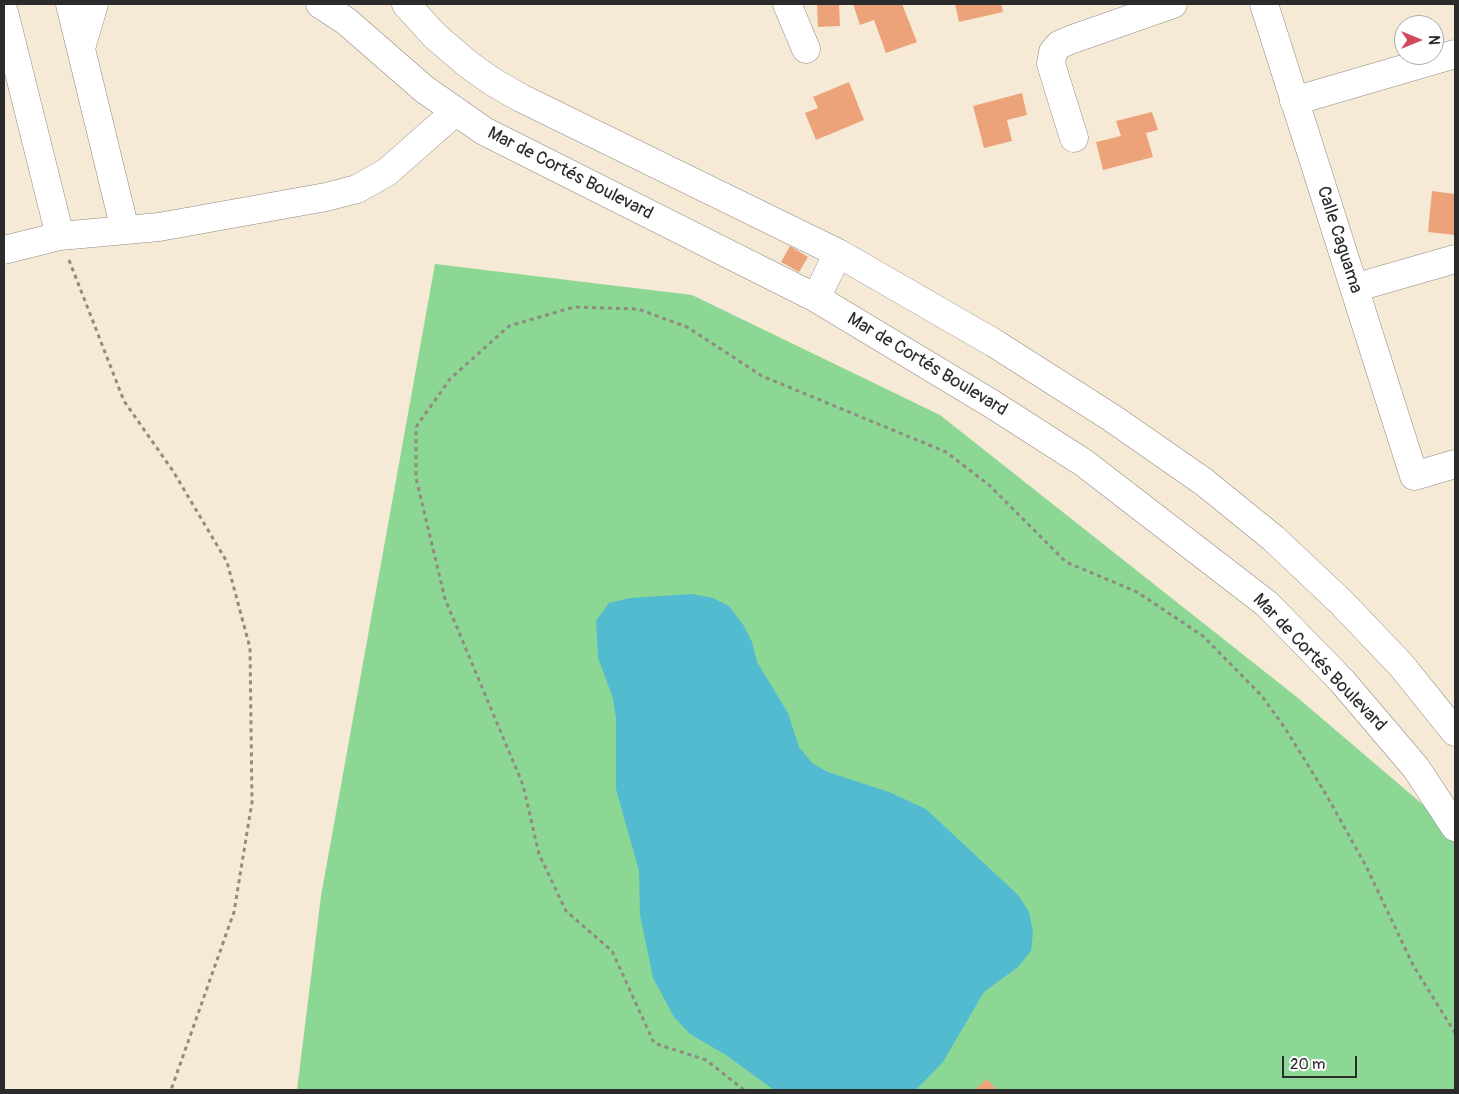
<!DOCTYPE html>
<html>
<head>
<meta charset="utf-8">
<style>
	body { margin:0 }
	#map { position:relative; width:1459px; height:1094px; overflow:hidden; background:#f6ead7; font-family:Pangolin,sans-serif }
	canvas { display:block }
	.frame { position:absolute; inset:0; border:5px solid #2b2b2b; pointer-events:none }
	.north { position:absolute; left:1394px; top:15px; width:50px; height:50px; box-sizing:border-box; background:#fff; border:1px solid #aaa; border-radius:50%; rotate:90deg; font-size:14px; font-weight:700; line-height:20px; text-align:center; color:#2b2b2b }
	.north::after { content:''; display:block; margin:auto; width:18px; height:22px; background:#d1495b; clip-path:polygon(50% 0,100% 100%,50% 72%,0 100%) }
	.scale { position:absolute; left:1282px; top:1056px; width:75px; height:22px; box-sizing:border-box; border:2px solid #2b2b2b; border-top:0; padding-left:6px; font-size:15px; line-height:18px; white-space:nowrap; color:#2b2b2b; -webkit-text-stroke:4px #fff; paint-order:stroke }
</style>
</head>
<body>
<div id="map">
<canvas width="1459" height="1094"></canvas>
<div class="frame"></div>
<div class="north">N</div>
<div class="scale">20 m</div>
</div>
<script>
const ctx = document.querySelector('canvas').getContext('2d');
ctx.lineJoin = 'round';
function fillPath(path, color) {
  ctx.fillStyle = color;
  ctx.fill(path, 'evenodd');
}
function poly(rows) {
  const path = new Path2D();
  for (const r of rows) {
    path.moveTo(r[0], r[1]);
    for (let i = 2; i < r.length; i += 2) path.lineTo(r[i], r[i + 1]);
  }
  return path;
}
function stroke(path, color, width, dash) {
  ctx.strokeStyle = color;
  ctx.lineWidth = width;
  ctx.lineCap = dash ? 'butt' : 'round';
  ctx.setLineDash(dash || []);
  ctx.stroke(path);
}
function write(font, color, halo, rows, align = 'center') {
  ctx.font = font + ' Pangolin,sans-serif';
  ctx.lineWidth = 4;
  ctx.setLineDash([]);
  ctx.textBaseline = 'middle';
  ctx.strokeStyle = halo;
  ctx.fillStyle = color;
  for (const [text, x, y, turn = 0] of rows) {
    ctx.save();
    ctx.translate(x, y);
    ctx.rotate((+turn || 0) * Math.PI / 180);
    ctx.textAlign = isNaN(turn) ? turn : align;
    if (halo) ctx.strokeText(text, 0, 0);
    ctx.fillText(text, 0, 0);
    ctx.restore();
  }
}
fillPath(poly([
	[435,264,692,295,940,415,1298,698,1455,832,1455,1090,297,1090,321,896]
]), '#8cd794');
fillPath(poly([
	[692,594,713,598,729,606,744,626,752,642,757,662,788,713,799,747,812,763,828,772,889,792,926,809,1018,895,1029,912,1033,932,1031,951,1018,967,984,992,943,1062,916,1090,774,1090,726,1055,690,1034,674,1017,653,978,640,915,639,871,616,789,616,719,613,698,598,658,596,621,609,603,630,598]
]), '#53bbd0');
fillPath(poly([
	[817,4,839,4,840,26,818,27],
	[853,4,902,4,917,42,886,53,874,20,860,25],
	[955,4,1001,4,1003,12,959,22],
	[849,82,864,120,816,140,805,113,818,108,813,97],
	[1022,93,1027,115,1007,120,1012,141,984,148,973,106],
	[1152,112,1158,130,1146,133,1153,157,1103,170,1096,142,1121,136,1116,121],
	[1432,191,1455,194,1455,235,1428,232],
	[790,246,808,257,799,272,781,262],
	[987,1079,997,1090,974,1090]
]), '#eda379');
const minor = poly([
	[70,4,125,230],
	[320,4,346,21,424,89,484,131,816,298,992,404,1084,463,1267,604,1342,681,1416,768,1455,827],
	[406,4,435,36,469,65,493,82,521,98,838,253,994,343,1112,418,1204,482,1273,538,1341,602,1401,665,1455,732],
	[787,4,806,49],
	[1264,4,1414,476,1455,464],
	[4,12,60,236],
	[81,48,94,4],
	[1294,101,1455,54],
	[1074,138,1051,64,1053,52,1059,45,1070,40,1173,4],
	[4,250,60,236,159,227,326,197,357,189,387,172,455,112],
	[1354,288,1455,259],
	[816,298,838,253]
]);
stroke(minor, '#908a81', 29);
stroke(poly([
	[69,260,124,401,173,471,227,562,250,648,252,802,234,912,171,1090],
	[744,1090,706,1060,654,1043,612,951,566,911,539,854,523,785,445,599,416,478,416,427,450,379,509,326,574,307,638,309,687,327,762,376,946,452,989,485,1066,562,1137,592,1203,636,1261,695,1285,728,1324,791,1366,866,1413,965,1455,1033]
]), '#908a81', 3, [4, 4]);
stroke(minor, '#fff', 28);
write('18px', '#2b2b2b', '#fff', [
	["Mar de Cortés Boulevard",570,174,27],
	["Calle Caguama",1339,240,72],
	["Mar de Cortés Boulevard",927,365,31],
	["Mar de Cortés Boulevard",1319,663,46]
]);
</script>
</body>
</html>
